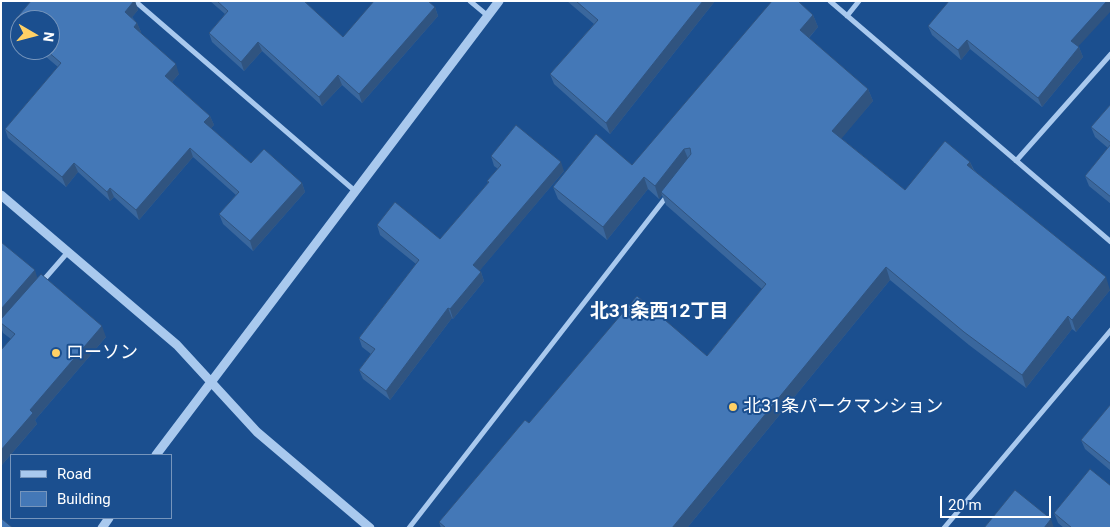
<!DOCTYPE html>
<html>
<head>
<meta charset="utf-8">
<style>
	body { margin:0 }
	#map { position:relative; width:1112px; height:529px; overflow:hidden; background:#1b4f8f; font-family:Roboto,sans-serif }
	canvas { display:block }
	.frame { position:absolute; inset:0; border:2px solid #fff; pointer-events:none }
	.legend { position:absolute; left:10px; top:454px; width:162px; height:65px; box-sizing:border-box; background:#1b4f8f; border:1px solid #7695bc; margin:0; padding:6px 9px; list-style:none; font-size:15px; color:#fff }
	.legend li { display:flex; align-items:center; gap:10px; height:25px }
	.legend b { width:25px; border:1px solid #7695bc }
	.north { position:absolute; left:10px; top:10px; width:50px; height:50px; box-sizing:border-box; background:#1b4f8f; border:1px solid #7695bc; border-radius:50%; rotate:98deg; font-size:14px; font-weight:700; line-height:20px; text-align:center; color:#fff }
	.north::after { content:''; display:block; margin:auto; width:18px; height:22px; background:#ffd166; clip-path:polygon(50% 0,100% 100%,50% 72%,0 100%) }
	.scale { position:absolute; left:940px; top:496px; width:111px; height:22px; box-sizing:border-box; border:2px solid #fff; border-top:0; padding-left:6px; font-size:15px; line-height:18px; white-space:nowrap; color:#fff; -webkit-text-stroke:4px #1b4f8f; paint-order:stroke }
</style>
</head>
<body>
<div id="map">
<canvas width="1112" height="529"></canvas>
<div class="frame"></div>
<ul class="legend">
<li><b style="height:6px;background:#a9c9ee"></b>Road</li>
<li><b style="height:14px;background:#4478b7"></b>Building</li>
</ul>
<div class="north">N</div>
<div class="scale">20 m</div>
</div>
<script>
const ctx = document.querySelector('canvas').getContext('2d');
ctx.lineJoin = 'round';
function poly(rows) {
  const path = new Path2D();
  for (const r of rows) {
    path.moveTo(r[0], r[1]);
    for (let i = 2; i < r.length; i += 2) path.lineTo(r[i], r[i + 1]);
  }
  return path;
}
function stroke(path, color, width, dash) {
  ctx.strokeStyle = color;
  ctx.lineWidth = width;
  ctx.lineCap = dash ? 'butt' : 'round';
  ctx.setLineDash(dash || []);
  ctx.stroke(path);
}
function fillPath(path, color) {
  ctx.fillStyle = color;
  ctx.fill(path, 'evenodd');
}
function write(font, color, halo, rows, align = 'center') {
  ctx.font = font + ' Roboto,"Noto Sans JP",sans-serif';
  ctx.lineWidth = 4;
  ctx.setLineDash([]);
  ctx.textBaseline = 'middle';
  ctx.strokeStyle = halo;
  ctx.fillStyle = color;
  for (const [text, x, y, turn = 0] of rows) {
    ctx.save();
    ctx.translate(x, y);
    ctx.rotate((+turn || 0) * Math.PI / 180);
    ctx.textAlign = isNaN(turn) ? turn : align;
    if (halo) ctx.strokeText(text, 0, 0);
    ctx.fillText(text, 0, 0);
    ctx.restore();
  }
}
stroke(poly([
	[135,1,355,191],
	[470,1,488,16],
	[830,1,1111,242],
	[847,16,859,1],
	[1016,161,1111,54],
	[41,283,68,252],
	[409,528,667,196],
	[944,528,1111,330]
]), '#a9c9ee', 5);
stroke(poly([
	[1,195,177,345,257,432,370,528],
	[156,455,499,1],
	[102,528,109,518]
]), '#a9c9ee', 9);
fillPath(poly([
	[31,1,135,1,138,10,132,17,137,23,141,32,140,33,179,74,172,82,210,116,214,125,211,128,251,163,302,183,305,192,253,251,223,224,219,214,236,195,193,157,139,220,114,197,110,201,78,172,66,187,8,138,5,129,58,67,38,50,50,50,20,20,20,34,17,32,13,22],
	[210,1,307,1,306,3,343,37,435,7,438,16,362,103,342,85,322,106,262,51,244,71,212,42,209,33,225,14],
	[567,1,715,1,610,134,554,84,550,74,594,24],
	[813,15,818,27,809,38,868,89,873,101,841,138,905,190,970,162,974,170,1110,290,1076,332,1072,329,1026,388,969,345,890,280,687,528,441,528,439,522,529,423,707,356,762,289,666,205,662,195,659,199,648,189,607,240,558,199,553,187,632,165],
	[928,26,1078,46,1079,47,1083,57,1042,107,970,49,961,60,932,35],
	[1111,104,1111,204,1089,186,1085,176,1108,148,1095,137,1091,127],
	[491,156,564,171,479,271,481,272,484,281,453,319,452,318,390,400,363,379,359,370,371,354,362,347,359,338,416,264,380,235,377,225,440,239,488,183,487,181,498,169,494,166],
	[1,242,37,278,106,337,35,420,37,424,1,466,11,339,3,333,1,327],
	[1111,404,1111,471,1085,449,1081,440],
	[1054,513,1111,528,1064,528,1058,523]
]), '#3a679d');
fillPath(poly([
	[134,1,135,1,138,10,129,21,125,12],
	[703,1,715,1,610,134,606,123],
	[1107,1,1111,1,1111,11,1075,50,1071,41],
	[435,7,438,16,362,103,359,94],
	[813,15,818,27,805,42,800,30],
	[137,23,141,32,137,36,134,27],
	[967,40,970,49,961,60,958,50],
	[258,42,262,51,244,71,241,62],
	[1079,47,1083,57,1042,107,1038,98],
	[176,64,179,74,169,85,165,76],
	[338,75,342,85,322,106,319,97],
	[868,89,873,101,837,144,832,131],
	[210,116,214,125,208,132,204,122],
	[190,148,193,157,139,220,136,210],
	[684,149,689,161,661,192,662,195,659,199,655,186],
	[561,162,564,171,476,275,473,265],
	[970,162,975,174,967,165],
	[74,163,78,172,66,187,62,177],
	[644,177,648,189,607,240,603,227],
	[302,183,305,192,253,251,250,241],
	[110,188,114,197,110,201,107,192],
	[886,267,890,280,687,528,672,528],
	[35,270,38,280,1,322,1,309],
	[481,272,484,281,453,319,450,309],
	[1106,277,1110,290,1076,332,1072,320],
	[448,308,452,318,390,400,386,391],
	[1068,316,1072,329,1026,388,1022,375],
	[102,326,106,337,35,420,37,424,1,466,1,450,30,410],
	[1051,519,1054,528,1044,528]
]), '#305480');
const building = poly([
	[31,1,134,1,125,12,137,23,134,27,176,64,165,76,210,116,204,122,251,163,264,149,302,183,250,241,219,214,239,192,190,148,136,210,110,188,107,192,74,163,62,177,5,129,61,63,46,50,50,50,50,20,20,20,20,28,13,22,31,1],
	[217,1,304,1,343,37,374,1,428,1,435,7,359,94,338,75,319,97,258,42,241,62,209,33,228,11,217,1],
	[576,1,703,1,606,123,550,74,598,20,576,1],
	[772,1,798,1,813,15,800,30,868,89,832,131,905,190,945,141,970,162,967,165,1106,277,1072,320,1068,316,1022,375,964,332,886,267,672,528,446,528,439,522,525,420,529,423,637,296,707,356,766,284,661,192,691,154,690,148,684,149,655,186,644,177,603,227,553,187,596,134,632,165,772,1],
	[949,1,1107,1,1071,41,1079,47,1038,98,967,40,958,50,928,26,949,1],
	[1111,104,1111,143,1091,127,1111,104],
	[516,125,561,162,473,265,481,272,450,309,448,308,386,391,359,370,375,349,359,338,419,260,377,225,395,202,440,239,489,182,487,181,501,165,491,156,516,125],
	[1111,144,1111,197,1085,176,1111,144],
	[1,242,35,270,1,309,1,242],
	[41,274,102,326,30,410,33,413,1,450,1,350,15,334,1,323,1,319,41,274],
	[1111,404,1111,464,1081,440,1111,404],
	[1090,469,1111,486,1111,528,1072,528,1054,513,1090,469],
	[1015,490,1051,519,1044,528,984,528,1015,490],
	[2,519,13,528,1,528,1,520,2,519]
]);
fillPath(building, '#4478b7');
stroke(building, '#305480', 1);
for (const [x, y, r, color] of [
	[56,353,5,"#ffd166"],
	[733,407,5,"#ffd166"]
]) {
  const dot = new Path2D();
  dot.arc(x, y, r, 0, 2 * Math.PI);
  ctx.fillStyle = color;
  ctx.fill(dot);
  stroke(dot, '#1b4f8f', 2);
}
write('18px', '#fff', '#1b4f8f', [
	["ローソン",66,353],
	["北31条パークマンション",743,407]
], 'left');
write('bold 19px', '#fff', '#1b4f8f', [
	["北31条西12丁目",659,312]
]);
</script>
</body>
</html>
